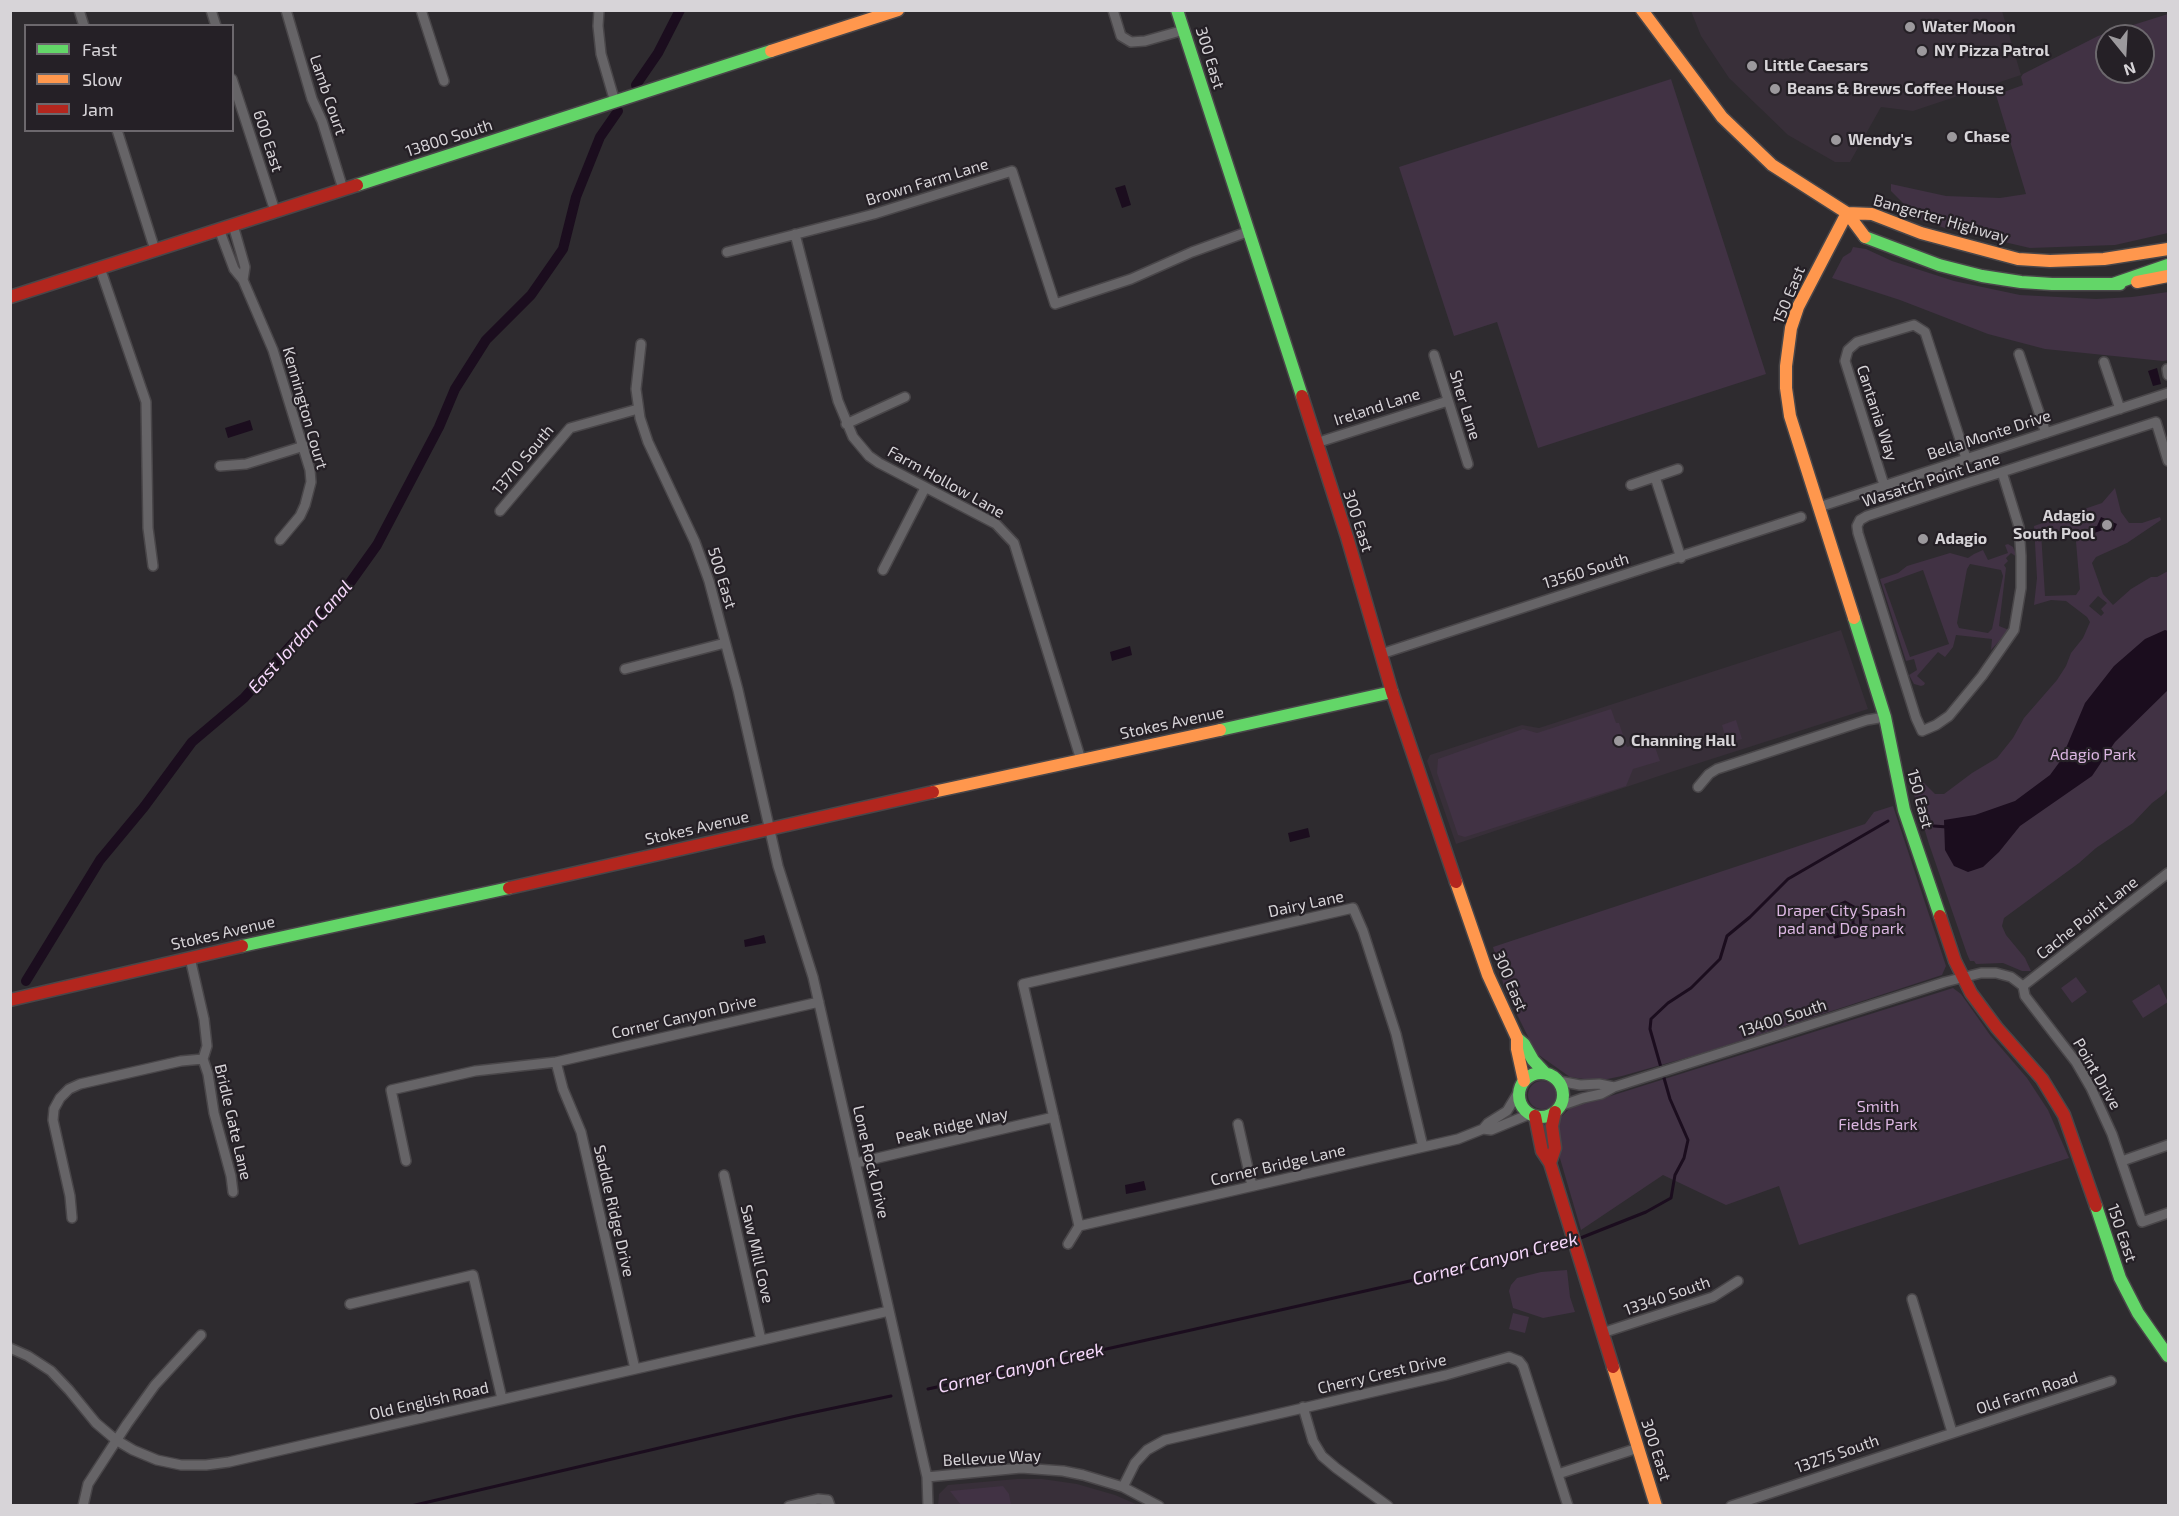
<!DOCTYPE html>
<html>
<head>
<meta charset="utf-8">
<style>
	body { margin:0 }
	#map { position:relative; width:2179px; height:1516px; overflow:hidden; background:#2e2b2f; font-family:"Exo 2",sans-serif }
	canvas { display:block }
	.frame { position:absolute; inset:0; border:12px solid #d7d4d8; pointer-events:none }
	.legend { position:absolute; left:24px; top:24px; width:210px; height:108px; box-sizing:border-box; background:#252026; border:2px solid #6c686d; margin:0; padding:8px 10px; list-style:none; font-size:18px; color:#d7d4d8 }
	.legend li { display:flex; align-items:center; gap:12px; height:30px }
	.legend b { width:30px; border:2px solid #6c686d }
	.north { position:absolute; left:2095px; top:24px; width:60px; height:60px; box-sizing:border-box; background:#252026; border:2px solid #6c686d; border-radius:50%; rotate:162deg; font-size:16px; font-weight:700; line-height:24px; text-align:center; color:#d7d4d8 }
	.north::after { content:''; display:block; margin:auto; width:21px; height:27px; background:#9c999d; clip-path:polygon(50% 0,100% 100%,50% 72%,0 100%) }
</style>
</head>
<body>
<div id="map">
<canvas width="2179" height="1516"></canvas>
<div class="frame"></div>
<ul class="legend">
<li><b style="height:8px;background:#63d668"></b>Fast</li>
<li><b style="height:8px;background:#ff974d"></b>Slow</li>
<li><b style="height:8px;background:#b3261e"></b>Jam</li>
</ul>
<div class="north">N</div>
</div>
<script>
const ctx = document.querySelector('canvas').getContext('2d');
ctx.lineJoin = 'round';
function fillPath(path, color) {
  ctx.fillStyle = color;
  ctx.fill(path, 'evenodd');
}
function poly(rows) {
  const path = new Path2D();
  for (const r of rows) {
    if (r.length === 3) {
      path.moveTo(r[0] + r[2], r[1]);
      path.arc(r[0], r[1], r[2], 0, 2 * Math.PI);
      continue;
    }
    path.moveTo(r[0], r[1]);
    for (let i = 2; i < r.length; i += 2) path.lineTo(r[i], r[i + 1]);
  }
  return path;
}
function stroke(path, color, width, dash) {
  ctx.strokeStyle = color;
  ctx.lineWidth = width;
  ctx.lineCap = dash ? 'butt' : 'round';
  ctx.setLineDash(dash || []);
  ctx.stroke(path);
}
function write(font, color, halo, rows, align = 'center') {
  ctx.font = font + ' "Exo 2",sans-serif';
  ctx.lineWidth = 4.5;
  ctx.setLineDash([]);
  ctx.textBaseline = 'middle';
  ctx.strokeStyle = halo;
  ctx.fillStyle = color;
  for (const [text, x, y, turn = 0] of rows) {
    ctx.save();
    ctx.translate(x, y);
    ctx.rotate((+turn || 0) * Math.PI / 180);
    ctx.textAlign = isNaN(turn) ? turn : align;
    if (halo) ctx.strokeText(text, 0, 0);
    ctx.fillText(text, 0, 0);
    ctx.restore();
  }
}
fillPath(poly([
	[1691,11,2002,11,2021,75,1913,111,1881,107,1850,162,1835,162,1788,135,1729,78,1701,36],
	[1841,630,1868,709,1671,772,1456,844,1427,761,1430,755,1522,725,1539,728],
	[1017,1479,1042,1479,1077,1484,1115,1495,1138,1505,938,1506,939,1494,948,1485]
]), '#382f39');
fillPath(poly([
	[2168,14,2168,233,2115,245,2030,248,1948,229,1908,216,1909,209,1891,191,1891,184,1946,196,2000,198,2026,194,1996,95,2023,85,2021,77,2023,74,2098,36],
	[2107,36,2143,36,2143,72,2107,72],
	[1671,79,1766,374,1538,448,1497,322,1454,336,1399,167],
	[1853,247,1866,249,1892,261,1954,281,2020,295,2096,299,2132,297,2168,292,2168,360,2163,361,2045,349,1988,334,1900,300,1832,278,1843,257,1851,252],
	[2115,488,2121,512,2129,523,2142,523,2160,517,2161,520,2127,543,2096,557,2092,563,2103,594,2113,605,2131,589,2151,577,2157,577,2168,571,2168,788,2164,794,2152,803,2133,823,2096,848,2079,863,2004,918,2002,926,2006,935,2025,958,2031,971,2022,971,2003,963,1976,964,1974,961,1970,961,1967,954,1929,844,1912,788,1919,778,1935,794,1944,794,1972,773,1997,758,2013,738,2024,718,2057,680,2066,666,2071,653,2083,638,2090,622,2087,617,2066,601,2051,600,2034,605,2037,578,2034,526,2102,503],
	[2075,530,2080,589,2076,595,2045,596,2041,532],
	[2098,596,2107,603,2101,609,2104,613,2101,616,2089,606],
	[2008,544,2013,547,2017,557,2011,553,2006,558,2008,561,2004,565,2006,568,1999,626,2009,630,1991,650,1992,639,1956,635,1953,647,1945,657,1938,652,1917,676,1925,683,1924,685,1921,686,1914,684,1909,675,1917,670,1914,659,1906,661,1880,579,1898,573,1907,566,1950,553,1968,558,1974,554,1983,550,1988,560,2008,553,2005,545],
	[1970,564,2001,570,2003,576,1992,629,1988,633,1959,628,1957,623,1967,569],
	[1923,570,1949,644,1910,657,1884,584],
	[1611,709,1616,723,1619,723,1627,747,1652,739,1660,761,1633,769,1626,786,1465,837,1458,835,1437,773,1438,759,1523,729,1537,733],
	[1736,720,1742,739,1727,743,1722,725],
	[1893,806,1946,966,1942,975,1700,1054,1622,1076,1598,1081,1570,1077,1536,1053,1505,990,1493,947,1865,824,1874,812],
	[2076,977,2087,992,2072,1003,2061,988],
	[2159,984,2168,1002,2143,1018,2132,1001],
	[1953,988,1961,994,1990,1035,2027,1078,2048,1110,2069,1158,1799,1245,1779,1186,1726,1205,1663,1175,1581,1230,1559,1155,1556,1130,1560,1118,1569,1109,1581,1102,1601,1099],
	[1542,1095,14],
	[1567,1270,1570,1297,1575,1312,1543,1318,1513,1308,1509,1291,1511,1285,1517,1278,1541,1272],
	[1513,1313,1529,1317,1525,1333,1509,1329],
	[1003,1486,1009,1494,1011,1505,961,1505,950,1491]
]), '#413244');
fillPath(poly([
	[1125,185,1131,205,1122,208,1115,188],
	[2157,368,2161,384,2153,386,2148,371],
	[250,420,253,430,228,438,225,428],
	[2101,517,2117,524,2114,531,2109,528,2094,533,2092,527,2097,526],
	[2165,630,2168,631,2168,690,2115,742,2092,776,2020,826,1999,852,1983,867,1968,872,1954,866,1945,850,1944,820,1975,815,2015,801,2050,775,2061,760,2085,703,2114,666,2145,639],
	[1130,646,1132,655,1112,661,1110,652],
	[1308,828,1310,837,1290,842,1288,833],
	[764,935,766,943,745,947,744,940],
	[1144,1181,1146,1190,1126,1194,1125,1185]
]), '#1b0d1e');
stroke(poly([
	[1934,826,1947,827],
	[1837,905,1842,907,1848,904],
	[1849,906,1853,917],
	[1829,909,1845,902,1854,907,1856,912,1853,917,1853,924,1862,929],
	[1855,913,1860,916,1861,928],
	[1827,914,1833,922,1835,937,1846,934,1850,928,1857,928],
	[1833,922,1836,924,1839,935],
	[1578,1239,1646,1212,1671,1198,1675,1175,1684,1158,1688,1140,1670,1099,1650,1029,1651,1019,1668,1003,1691,988,1720,959,1727,936,1750,917,1788,879,1888,821],
	[928,1389,1557,1248,1572,1242],
	[411,1506,796,1416,891,1396]
]), '#1b0d1e', 3);
stroke(poly([
	[636,85,658,53,680,10],
	[26,981,100,860,144,807,192,742,244,698,293,643,337,601,377,545,439,427,455,389,486,340,531,295,563,249,576,197,600,137,618,111]
]), '#1b0d1e', 10);
const street = poly([
	[79,10,84,26],
	[211,10,216,26],
	[286,10,312,99,322,121,343,189],
	[421,10,444,81],
	[599,10,598,26,601,54,615,102],
	[1113,10,1121,36,1131,42,1145,41,1184,30],
	[232,79,275,211],
	[117,130,155,250],
	[233,225,245,267,243,280],
	[219,229,234,269,243,280,273,350,310,470,311,482,305,505,300,516,280,540],
	[795,234,838,401,853,437,869,456,879,463,996,524,1014,543,1081,760],
	[727,252,874,214,1012,171,1055,304,1131,279,1192,252,1247,232],
	[100,268,146,402,148,528,153,566],
	[641,344,636,389,640,418,648,442,695,542,709,581,738,690,778,866,813,977,927,1477,928,1506],
	[2019,354,2046,433],
	[1434,355,1468,464],
	[2104,362,2120,409],
	[2167,369,2168,375],
	[846,424,905,397],
	[1316,443,1448,401],
	[220,466,246,464,304,446],
	[2002,472,2019,527,2021,556,2021,588,2014,630,1982,676,1949,716,1936,725,1922,731,1916,718,1858,533,1857,526,1860,520,1867,516,1967,483,2002,472,2156,422,2168,461],
	[1655,477,1681,558],
	[1631,485,1678,469],
	[1884,485,1845,361,1848,350,1857,342,1914,325,1925,332,1966,458],
	[1819,507,2168,393],
	[500,511,570,428,638,409],
	[883,570,925,488],
	[1381,654,1801,517],
	[625,669,725,643],
	[1698,787,1709,774,1717,769,1867,720,1885,717],
	[190,958,204,1019,207,1046,203,1059],
	[2023,986,2168,873],
	[203,1059,208,1074,214,1113,231,1176,233,1192],
	[556,1062,563,1089,581,1132,635,1369],
	[1559,1081,1580,1085,1599,1084,1614,1087],
	[1560,1106,1583,1098,1601,1094,1614,1087,1945,982,1981,973,1996,973,2011,977,2023,986,2025,996,2076,1062,2091,1088,2112,1134,2142,1222,2168,1213],
	[1238,1124,1252,1186],
	[1483,1129,1488,1123,1507,1111,1519,1091],
	[406,1161,391,1090,475,1071,556,1062,819,1002],
	[2122,1161,2168,1145],
	[856,1163,1054,1117],
	[724,1175,761,1340],
	[72,1218,70,1196,53,1120,54,1109,60,1098,69,1089,80,1084,181,1061,203,1059],
	[1079,1226,1023,984,1353,908,1363,931,1396,1034,1423,1147],
	[1068,1244,1079,1226,1458,1139,1483,1129,1491,1130,1530,1114],
	[1912,1299,1952,1432],
	[350,1304,473,1275,502,1399],
	[1602,1333,1713,1297,1738,1281],
	[10,1348,28,1356,51,1371,69,1390,96,1423,116,1440,133,1450,157,1460,181,1465,206,1465,229,1462,889,1311],
	[1303,1407,1313,1441,1322,1456,1336,1468,1388,1506],
	[1558,1474,1638,1448],
	[927,1477,1021,1468,1063,1471,1083,1475,1123,1487,1159,1506],
	[1123,1487,1135,1463,1147,1450,1165,1440,1446,1375,1509,1357,1519,1361,1523,1366,1568,1506],
	[83,1506,88,1484,127,1424,155,1385,201,1335],
	[789,1506,818,1499,828,1500,830,1506],
	[1731,1506,2111,1381]
]);
const fast = poly([
	[1177,10,1302,396],
	[357,185,771,51],
	[1865,237,1939,265,1982,276,2021,282,2052,284,2120,284],
	[2113,284,2168,265],
	[1854,618,1885,717,1904,810,1940,916],
	[1220,730,1392,692],
	[242,946,509,888],
	[1517,1038,1524,1044,1533,1060,1545,1073],
	[1541,1095,22],
	[2096,1206,2120,1278,2138,1313,2168,1356]
]);
const slow = poly([
	[1642,10,1722,117,1772,165,1847,213,1865,237],
	[771,51,898,10],
	[1847,213,1798,307,1791,328,1786,366,1786,388,1790,416,1854,618],
	[1847,213,1872,214,1921,233,2018,259,2050,261,2104,259,2168,249],
	[2137,282,2168,276],
	[933,792,1220,730],
	[1456,882,1488,975,1517,1038,1517,1049,1524,1081],
	[1613,1367,1656,1506]
]);
const jam = poly([
	[10,297,357,185],
	[1302,396,1347,537,1392,692,1456,882],
	[509,888,933,792],
	[1940,916,1955,961,1971,993,1997,1028,2042,1079,2064,1115,2096,1206],
	[10,1000,242,946],
	[1535,1116,1542,1151,1550,1163,1613,1367],
	[1550,1163,1555,1148,1552,1126,1555,1112]
]);
stroke(street, '#494649', 12);
stroke(fast, '#494649', 15);
stroke(slow, '#494649', 15);
stroke(jam, '#494649', 15);
stroke(street, '#666467', 9);
stroke(fast, '#63d668', 12);
stroke(slow, '#ff974d', 12);
stroke(jam, '#b3261e', 12);
for (const [x, y, r, color] of [
	[1910,27,6,"#9c999d"],
	[1922,51,6,"#9c999d"],
	[1752,66,6,"#9c999d"],
	[1775,89,6,"#9c999d"],
	[1952,137,6,"#9c999d"],
	[1836,140,6,"#9c999d"],
	[2107,525,6,"#9c999d"],
	[1923,539,6,"#9c999d"],
	[1619,741,6,"#9c999d"]
]) {
  const dot = new Path2D();
  dot.arc(x, y, r, 0, 2 * Math.PI);
  ctx.fillStyle = color;
  ctx.fill(dot);
  stroke(dot, '#252026', 2);
}
write('bold 16px', '#d7d4d8', '#252026', [
	["Water Moon",1922,27],
	["NY Pizza Patrol",1934,51],
	["Little Caesars",1764,66],
	["Beans & Brews Coffee House",1787,89],
	["Chase",1964,137],
	["Wendy's",1848,140],
	["Adagio",2095,516,"right"],
	["South Pool",2095,534,"right"],
	["Adagio",1935,539],
	["Channing Hall",1631,741]
], 'left');
write('16px', '#d7d4d8', '#252026', [
	["300 East",1210,58,73],
	["Lamb Court",328,95,71],
	["13800 South",449,138,-18],
	["600 East",268,141,72],
	["Brown Farm Lane",927,182,-17],
	["Bangerter Highway",1941,219,16],
	["150 East",1789,295,-68],
	["Sher Lane",1465,405,73],
	["Ireland Lane",1377,407,-18],
	["Kennington Court",305,408,74],
	["Cantania Way",1877,413,72],
	["Bella Monte Drive",1989,435,-18],
	["13710 South",523,460,-50],
	["Wasatch Point Lane",1931,480,-18],
	["Farm Hollow Lane",946,482,29],
	["300 East",1358,521,72],
	["13560 South",1586,571,-17],
	["500 East",722,578,73],
	["Stokes Avenue",1172,723,-12],
	["150 East",1920,799,75],
	["Stokes Avenue",697,828,-13],
	["Dairy Lane",1306,904,-12],
	["Cache Point Lane",2087,918,-38],
	["Stokes Avenue",223,933,-13],
	["300 East",1510,981,67],
	["Corner Canyon Drive",684,1017,-13],
	["13400 South",1783,1018,-18],
	["Point Drive",2097,1074,60],
	["Bridle Gate Lane",233,1122,77],
	["Peak Ridge Way",952,1126,-13],
	["Lone Rock Drive",871,1162,77],
	["Corner Bridge Lane",1278,1165,-13],
	["Saddle Ridge Drive",614,1211,77],
	["150 East",2122,1233,71],
	["Saw Mill Cove",757,1254,77],
	["13340 South",1667,1296,-19],
	["Cherry Crest Drive",1382,1374,-13],
	["Old Farm Road",2027,1393,-18],
	["Old English Road",429,1401,-13],
	["300 East",1656,1450,72],
	["13275 South",1837,1454,-19],
	["Bellevue Way",992,1458,-3]
]);
write('16px', '#dbb6e1', '#252026', [
	["Adagio Park",2093,755],
	["Draper City Spash",1841,911],
	["pad and Dog park",1841,929],
	["Smith",1878,1107],
	["Fields Park",1878,1125]
]);
write('italic 18px', '#f6d8fb', '#252026', [
	["East Jordan Canal",300,637,-48],
	["Corner Canyon Creek",1495,1259,-14],
	["Corner Canyon Creek",1021,1368,-13]
]);
</script>
</body>
</html>
